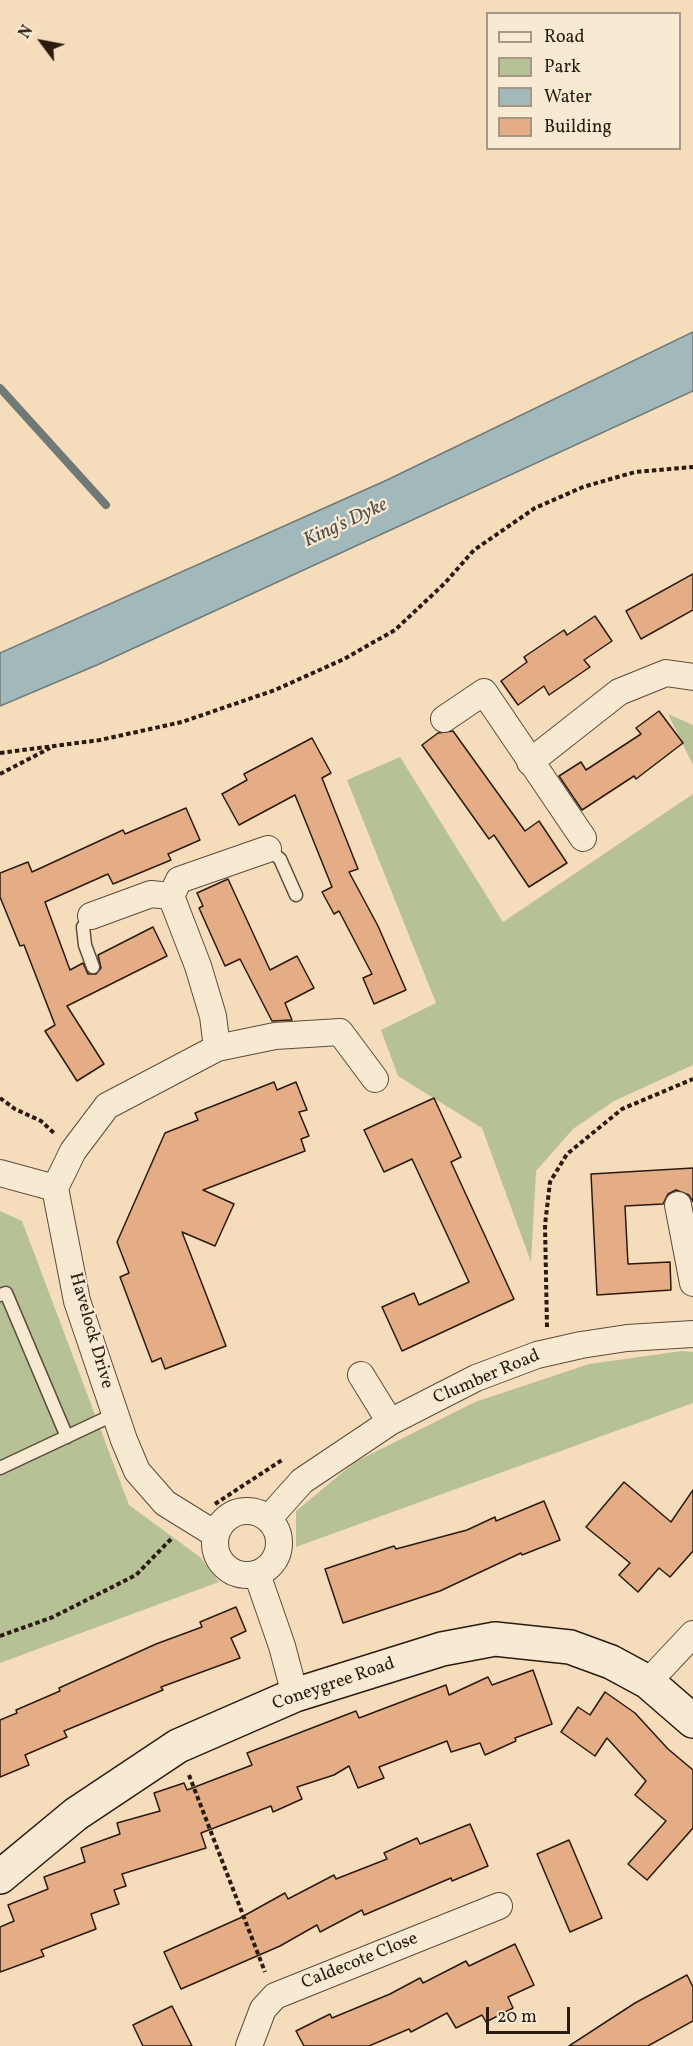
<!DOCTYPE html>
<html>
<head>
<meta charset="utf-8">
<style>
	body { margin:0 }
	#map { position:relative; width:693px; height:2046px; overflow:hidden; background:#f5ddbc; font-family:Vollkorn,serif }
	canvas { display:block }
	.legend { position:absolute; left:486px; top:12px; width:195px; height:138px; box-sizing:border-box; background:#f8e9d3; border:2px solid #a69685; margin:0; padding:8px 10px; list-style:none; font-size:18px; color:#2a1a10 }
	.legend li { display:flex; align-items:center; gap:12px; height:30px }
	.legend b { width:30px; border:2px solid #a69685 }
	.north { position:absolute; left:12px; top:12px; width:60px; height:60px; -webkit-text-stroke:4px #f8e9d3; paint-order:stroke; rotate:302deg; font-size:16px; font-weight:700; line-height:24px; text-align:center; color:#2a1a10 }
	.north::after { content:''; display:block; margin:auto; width:21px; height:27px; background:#2a1a10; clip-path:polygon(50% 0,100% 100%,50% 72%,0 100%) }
	.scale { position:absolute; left:486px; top:2007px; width:84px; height:27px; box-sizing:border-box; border:3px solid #2a1a10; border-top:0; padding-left:8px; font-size:18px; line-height:21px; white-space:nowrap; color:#2a1a10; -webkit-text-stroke:4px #f8e9d3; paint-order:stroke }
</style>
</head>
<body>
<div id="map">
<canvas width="693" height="2046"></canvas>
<ul class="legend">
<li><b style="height:8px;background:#f8e9d3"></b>Road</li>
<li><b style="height:16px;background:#b6c296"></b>Park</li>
<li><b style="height:16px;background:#a1b9bb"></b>Water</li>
<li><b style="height:16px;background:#e5ad86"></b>Building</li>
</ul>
<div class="north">N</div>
<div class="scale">20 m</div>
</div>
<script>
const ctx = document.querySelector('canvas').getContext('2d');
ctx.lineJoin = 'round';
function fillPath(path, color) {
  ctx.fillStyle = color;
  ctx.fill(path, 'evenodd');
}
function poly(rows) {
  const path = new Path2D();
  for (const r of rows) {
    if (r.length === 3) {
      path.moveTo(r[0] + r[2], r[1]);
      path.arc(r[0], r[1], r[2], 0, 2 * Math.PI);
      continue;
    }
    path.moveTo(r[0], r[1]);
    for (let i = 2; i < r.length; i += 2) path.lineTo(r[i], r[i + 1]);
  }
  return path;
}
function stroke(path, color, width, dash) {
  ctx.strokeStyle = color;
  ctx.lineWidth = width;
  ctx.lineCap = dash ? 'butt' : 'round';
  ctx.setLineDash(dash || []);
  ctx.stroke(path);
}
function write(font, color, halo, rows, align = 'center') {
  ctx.font = font + ' Vollkorn,serif';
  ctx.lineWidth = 4.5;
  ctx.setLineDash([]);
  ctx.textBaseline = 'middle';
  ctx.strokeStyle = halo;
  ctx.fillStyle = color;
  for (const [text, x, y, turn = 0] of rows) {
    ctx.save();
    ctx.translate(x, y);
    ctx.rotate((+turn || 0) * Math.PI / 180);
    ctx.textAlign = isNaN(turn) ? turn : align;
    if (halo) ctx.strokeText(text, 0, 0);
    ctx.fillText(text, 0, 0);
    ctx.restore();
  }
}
fillPath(poly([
	[668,714,693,725,693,765],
	[400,757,503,922,693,794,693,1065,614,1101,573,1129,536,1171,531,1262,482,1128,398,1076,381,1030,436,1003,347,780],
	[0,1211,22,1221,129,1505,200,1557,219,1582,0,1663],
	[682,1351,693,1352,693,1403,296,1547,296,1511,355,1462,475,1402,589,1364]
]), '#b6c296');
const water = poly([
	[693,332,693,391,97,665,0,706,0,653,387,480,693,332]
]);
fillPath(water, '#a1b9bb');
stroke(water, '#717977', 1.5);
stroke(poly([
	[0,388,106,505]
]), '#717977', 8);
const building = poly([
	[693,574,693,610,641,639,626,611,693,574],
	[595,616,612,641,584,660,590,667,549,695,544,686,518,705,501,681,527,662,524,657,564,630,567,635,595,616],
	[659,711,683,743,636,779,634,776,582,810,559,776,581,762,586,770,641,734,636,728,659,711],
	[453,731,525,831,539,821,567,863,529,887,494,835,489,839,422,745,438,733,453,731],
	[312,738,331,773,322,778,358,869,349,872,378,926,406,990,374,1004,363,978,372,974,339,911,334,914,322,892,332,887,295,795,239,825,222,794,247,780,244,774,312,738],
	[186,808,200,840,168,854,171,860,113,884,108,874,45,902,70,970,83,963,88,974,96,974,101,968,98,955,153,927,167,956,67,1006,104,1064,77,1081,45,1031,55,1025,24,945,20,946,0,897,0,873,28,862,32,872,123,830,125,834,186,808],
	[228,879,270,970,297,956,314,988,285,1003,292,1020,272,1021,240,959,225,966,199,908,203,906,197,893,228,879],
	[274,1082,277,1090,296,1082,307,1110,299,1112,309,1136,301,1139,305,1151,203,1190,234,1204,215,1246,182,1232,226,1346,165,1369,161,1358,152,1362,120,1277,129,1273,117,1242,165,1133,198,1120,195,1113,274,1082],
	[434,1098,461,1157,451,1162,514,1299,402,1351,382,1307,414,1293,419,1305,469,1282,412,1159,384,1172,364,1130,434,1098],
	[693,1168,693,1202,689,1195,676,1190,668,1194,663,1204,625,1206,628,1264,670,1262,671,1290,597,1295,591,1174,693,1168],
	[624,1482,671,1522,693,1490,693,1551,670,1577,659,1568,638,1592,619,1575,630,1563,586,1527,624,1482],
	[544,1501,560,1540,522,1555,521,1553,440,1591,343,1623,325,1569,394,1546,396,1549,467,1530,495,1517,496,1521,544,1501],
	[236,1607,246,1631,231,1638,240,1658,161,1687,163,1690,64,1731,67,1737,25,1755,29,1765,0,1777,0,1720,17,1713,16,1710,60,1691,59,1688,156,1644,202,1627,200,1622,236,1607],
	[533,1670,552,1724,515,1738,516,1741,485,1755,480,1743,451,1752,447,1741,379,1767,384,1778,358,1788,349,1766,334,1775,297,1787,302,1799,273,1812,271,1806,201,1833,206,1848,122,1874,126,1886,114,1890,119,1904,91,1914,96,1929,41,1950,44,1956,0,1972,0,1927,14,1921,8,1905,48,1889,44,1877,85,1862,81,1848,120,1834,117,1823,160,1811,154,1793,184,1783,187,1790,252,1765,247,1753,356,1711,359,1718,446,1685,449,1695,488,1677,492,1685,533,1670],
	[605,1692,635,1713,668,1749,693,1770,693,1828,647,1880,628,1864,666,1821,635,1795,646,1781,607,1738,595,1756,561,1732,578,1707,590,1715,605,1692],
	[470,1824,488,1866,452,1881,451,1878,364,1915,362,1910,320,1932,317,1925,280,1946,181,1989,164,1952,240,1918,285,1893,288,1899,334,1875,336,1879,387,1859,384,1853,417,1838,420,1844,470,1824],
	[569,1840,602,1918,570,1932,537,1854,569,1840],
	[515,1944,534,1985,508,1997,513,2008,486,2022,482,2015,456,2028,447,2013,411,2032,409,2029,369,2046,304,2046,296,2031,330,2014,332,2018,390,1994,420,1978,423,1983,466,1961,469,1966,515,1944],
	[687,1975,693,1987,693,2021,648,2046,569,2046,635,2003,687,1975],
	[172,2006,192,2046,143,2046,133,2025,172,2006]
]);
fillPath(building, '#e5ad86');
stroke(building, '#2a1a10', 1.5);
const lane = poly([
	[268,849,280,859,296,895],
	[91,916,83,927,85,945,93,967],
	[0,1295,6,1293,67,1437],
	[0,1468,115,1414]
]);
const street = poly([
	[444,719,484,692,583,838],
	[530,762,619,692,666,673,693,677],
	[91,916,151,894,171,896],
	[217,1048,213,1016,198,966,171,896,179,880,268,849],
	[0,1173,55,1188],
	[678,1205,693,1283],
	[361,1375,390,1422],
	[247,1543,32],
	[269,1518,302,1481,390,1422,476,1378,537,1355,581,1345,627,1338,693,1334],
	[215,1534,165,1503,137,1471,124,1440,77,1301,55,1188,73,1151,107,1106,217,1048,275,1036,340,1032,375,1079],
	[257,1574,282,1646,295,1695],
	[648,1682,693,1634],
	[249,2046,263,2009,275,1996,499,1906]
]);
const secondary = poly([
	[0,1877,76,1814,178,1746,295,1695,442,1649,495,1639,570,1647,611,1662,648,1682,693,1721]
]);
stroke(lane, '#5d4b3b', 15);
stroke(street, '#5d4b3b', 28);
stroke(secondary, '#2a1a10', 36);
stroke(poly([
	[0,753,100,740,182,722,275,690,344,659,395,630,445,583,474,550,535,508,583,487,635,472,693,467],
	[0,774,50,748],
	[0,1098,15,1109,41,1121,54,1133],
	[547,1327,545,1225,550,1182,567,1154,622,1109,693,1079],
	[215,1504,282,1460],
	[0,1636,53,1617,136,1575,172,1538],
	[189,1775,265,1972]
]), '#2a1a10', 4, [4.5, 3]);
stroke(lane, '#f8e9d3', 12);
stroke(street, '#f8e9d3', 26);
stroke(secondary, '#f8e9d3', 33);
write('18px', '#2a1a10', '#f8e9d3', [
	["Havelock Drive",90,1331,74],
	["Clumber Road",487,1378,-23],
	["Coneygree Road",334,1685,-19],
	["Caldecote Close",360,1962,-22]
]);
write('italic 20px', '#54524c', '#f8e9d3', [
	["King's Dyke",346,524,-25]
]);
</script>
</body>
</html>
